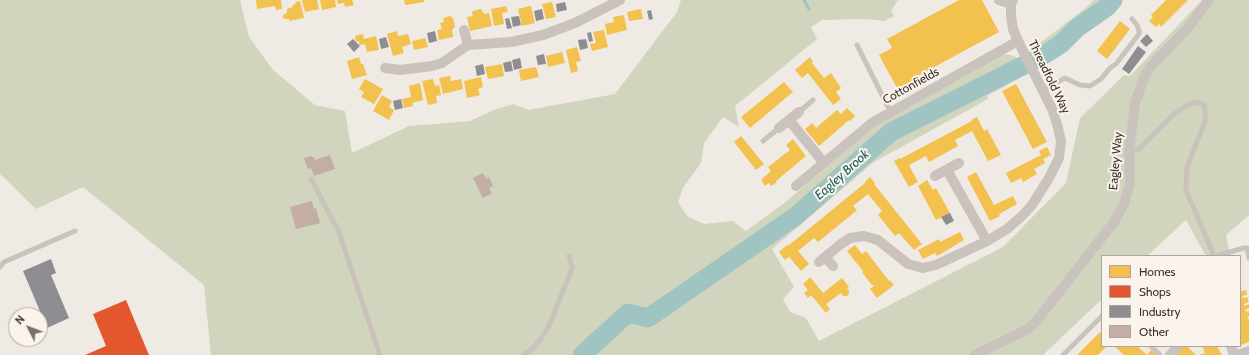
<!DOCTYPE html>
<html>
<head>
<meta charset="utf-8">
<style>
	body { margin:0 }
	#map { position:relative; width:1249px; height:355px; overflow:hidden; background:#f0eae4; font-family:Cabin,sans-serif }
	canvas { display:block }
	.legend { position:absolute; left:1101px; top:255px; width:140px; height:92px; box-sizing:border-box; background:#fbf4ed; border:1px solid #aea59f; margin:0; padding:5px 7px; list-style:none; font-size:12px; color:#3b2f2a }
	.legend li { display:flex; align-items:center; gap:8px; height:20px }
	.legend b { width:20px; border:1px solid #aea59f }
	.north { position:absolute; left:8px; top:307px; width:40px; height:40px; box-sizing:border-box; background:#fbf4ed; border:1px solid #aea59f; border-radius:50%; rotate:312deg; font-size:11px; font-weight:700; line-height:16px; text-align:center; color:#3b2f2a }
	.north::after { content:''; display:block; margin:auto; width:14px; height:18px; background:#7a706b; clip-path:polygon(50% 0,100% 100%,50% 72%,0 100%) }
</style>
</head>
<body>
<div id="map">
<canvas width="1249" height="355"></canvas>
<ul class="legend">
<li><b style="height:11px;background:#f2c14e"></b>Homes</li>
<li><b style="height:11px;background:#e4572e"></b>Shops</li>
<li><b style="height:11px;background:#8d8d92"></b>Industry</li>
<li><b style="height:11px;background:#c3ada5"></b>Other</li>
</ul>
<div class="north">N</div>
</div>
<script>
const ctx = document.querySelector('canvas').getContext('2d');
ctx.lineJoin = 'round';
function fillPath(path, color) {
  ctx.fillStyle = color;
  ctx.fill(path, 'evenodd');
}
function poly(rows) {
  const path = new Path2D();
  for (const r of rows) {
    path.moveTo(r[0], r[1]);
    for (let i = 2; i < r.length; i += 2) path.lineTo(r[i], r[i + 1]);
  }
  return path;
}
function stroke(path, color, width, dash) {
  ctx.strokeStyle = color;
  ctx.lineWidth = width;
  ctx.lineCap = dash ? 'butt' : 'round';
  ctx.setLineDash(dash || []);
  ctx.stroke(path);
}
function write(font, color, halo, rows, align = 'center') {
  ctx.font = font + ' Cabin,sans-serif';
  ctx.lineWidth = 4;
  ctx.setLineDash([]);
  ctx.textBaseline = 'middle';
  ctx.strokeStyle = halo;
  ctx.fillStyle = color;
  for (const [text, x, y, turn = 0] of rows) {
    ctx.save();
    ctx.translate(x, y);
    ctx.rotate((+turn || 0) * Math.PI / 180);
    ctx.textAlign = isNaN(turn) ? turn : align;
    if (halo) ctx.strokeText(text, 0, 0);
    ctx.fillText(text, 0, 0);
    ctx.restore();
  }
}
fillPath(poly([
	[0,0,240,0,249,37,273,70,315,105,345,111,352,153,409,126,470,121,496,109,514,104,528,110,615,94,677,12,681,0,898,0,891,11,894,16,884,21,863,19,822,20,811,27,817,39,735,106,739,127,723,117,704,143,701,163,683,188,678,202,687,216,704,224,733,221,746,231,783,204,875,126,1004,54,1015,56,1025,75,987,96,988,99,874,162,772,249,794,287,783,299,790,312,806,318,819,341,1003,247,1066,183,1080,118,1124,75,1130,76,1202,0,1249,0,1249,215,1226,235,1229,250,1221,256,1206,256,1186,220,1147,256,1102,256,1102,299,1043,355,211,355,204,285,83,187,36,209,0,174],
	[1094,0,1122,0,1116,2,1100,19,1094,21,1039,66,1031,50,1088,6]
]), '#d2d5be');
fillPath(poly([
	[256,0,281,0,282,9,276,10,275,6,257,9],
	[302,0,317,0,319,9,305,12],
	[320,0,335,0,336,7,322,10],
	[337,0,352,0,354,5,345,7,344,3,338,4],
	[404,0,424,0,424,2,406,5,405,4],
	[959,0,982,0,999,32,912,79,917,89,902,97,879,55,892,48,887,39],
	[1166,0,1188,0,1161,27,1159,24,1156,27,1149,21,1153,17,1151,15],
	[300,1,304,18,289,21,289,19,286,19,283,18,283,15,287,13,287,9,293,7,292,5,296,4,295,2],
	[552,2,556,17,546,19,542,4],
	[506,6,508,12,502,13,504,24,494,26,491,9],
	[530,6,531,6,535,23,522,26,518,9],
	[481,9,484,14,489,13,492,26,470,31,467,17,473,16,472,13,473,11],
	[641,9,643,19,629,21,627,12],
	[624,15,627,30,607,35,605,24,614,22,613,17],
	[450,16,453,18,455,27,452,30,453,37,439,40,437,30,442,29,440,23,444,22,443,18],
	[1120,21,1130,29,1107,59,1097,51],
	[604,30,608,47,592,51,590,44,596,43,593,32],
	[397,31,398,36,408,34,411,44,402,47,404,53,393,56,387,34],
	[363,34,364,39,376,36,379,50,367,52,365,44,359,45,359,41,356,42,355,36],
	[425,38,428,47,414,50,412,41],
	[577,47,581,61,576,62,578,71,571,73,566,50],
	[562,52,565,63,548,67,546,56],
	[359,57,361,64,363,64,367,75,352,79,347,61],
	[810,57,813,62,812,63,824,78,831,73,841,88,836,92,841,99,833,105,808,73,802,78,795,70],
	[502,64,504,76,488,79,485,67],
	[536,67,539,77,521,81,519,70],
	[450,76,451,81,461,79,463,89,443,94,439,78],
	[481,77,483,87,478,89,480,95,467,98,464,81],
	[365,79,383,89,374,104,361,97,364,92,359,89],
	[433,79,435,86,439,85,441,95,436,96,437,103,428,105,422,81],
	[784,82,793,92,750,128,741,117],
	[420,83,423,100,412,103,413,106,404,108,402,99,411,97,409,86],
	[1016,84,1047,142,1033,149,1002,91],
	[382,95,392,101,389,107,394,110,389,120,373,111],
	[847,108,855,116,850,121,849,120,819,146,805,129,812,123,816,128,837,110,841,114],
	[977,117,984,131,987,129,1001,155,988,161,972,131,955,140,958,146,951,150,929,162,926,156,909,165,918,182,909,187,894,161,900,158,900,159,972,121,971,120],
	[741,136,764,164,756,170,734,142],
	[793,139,806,156,776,181,777,182,771,186,769,183,765,186,761,180,771,171,768,167,790,150,786,145],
	[1047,147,1051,155,1043,159,1045,163,1034,169,1037,174,1023,182,1021,178,1011,183,1006,173,1041,155,1039,151],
	[976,172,994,205,1013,196,1017,204,999,214,1000,216,990,221,967,177],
	[870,177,875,183,874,184,922,244,914,250,899,233,895,236,878,215,882,211,868,194,853,206,857,210,850,216,818,242,814,238,798,251,809,264,801,271,789,257,785,260,779,252,787,245,788,246,865,183,865,182],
	[927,180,933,190,936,188,950,213,936,220,918,186],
	[960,232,964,240,937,256,935,253,923,259,918,250,939,239,940,242],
	[855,245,862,254,866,251,889,281,890,280,894,285,877,298,870,289,874,286,873,285,872,285,867,279,862,272,863,271,847,251],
	[810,277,823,293,842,278,849,287,847,288,849,291,849,294,847,296,843,296,841,293,826,304,830,309,826,313,811,295,808,298,804,293,808,290,803,284],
	[1246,290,1247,295,1242,296,1243,298,1247,297,1249,302,1244,304,1244,306,1249,304,1249,308,1245,310,1246,312,1249,311,1249,316,1247,317,1248,319,1249,319,1249,342,1241,345,1240,292],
	[1100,332,1102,335,1102,346,1107,346,1098,355,1077,355],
	[1114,346,1137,346,1147,355,1151,350,1156,355,1124,355],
	[1184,346,1187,346,1196,355,1175,355],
	[1202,346,1217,346,1222,355,1199,355,1205,353]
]), '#f2c14e');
fillPath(poly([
	[126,300,149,355,85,355,106,346,93,314]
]), '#e4572e');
fillPath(poly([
	[565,2,567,10,557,12,556,4],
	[542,9,544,19,536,21,534,11],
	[651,10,653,19,649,20,647,11],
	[519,16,521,25,513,27,511,17],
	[509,18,512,28,507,29,505,19],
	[435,31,437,41,429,43,427,33],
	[591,32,593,41,589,42,587,33],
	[1147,34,1153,41,1146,47,1140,41],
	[386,37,389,47,381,49,379,39],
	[353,39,360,46,354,52,347,44],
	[586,39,588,48,580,50,578,40],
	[1138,46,1146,52,1129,74,1122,69],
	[544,54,546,64,538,65,536,56],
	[520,58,522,68,514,70,512,60],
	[511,61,513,71,505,72,503,63],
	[483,64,485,74,477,76,475,66],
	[401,99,403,108,395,110,393,101],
	[950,213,954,221,946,225,941,217],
	[51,259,56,273,51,275,69,318,47,328,23,271]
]), '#8d8d92');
stroke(poly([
	[804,0,809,9]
]), '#a0c4c2', 3);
stroke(poly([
	[582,355,628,313,648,318,796,216,891,132,1042,56,1061,44,1077,28,1107,7,1113,0]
]), '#a0c4c2', 19);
fillPath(poly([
	[330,155,335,169,314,176,311,168,308,169,304,158,312,156,312,157,314,157,315,160],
	[483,173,486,179,489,177,493,186,489,188,492,193,483,198,473,178],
	[312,201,314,209,316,208,320,223,296,229,290,207]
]), '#c3ada5');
stroke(poly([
	[857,45,891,113],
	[1043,90,1065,78,1080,85,1090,86,1101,79,1110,68,1116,64,1139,34,1139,31,1137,25,1132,19],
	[799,112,813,100],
	[763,141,779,128],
	[1129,153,1140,148,1174,114,1193,102,1204,104,1206,119,1187,167,1186,190,1212,251,1213,256],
	[311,179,339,232,380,355],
	[1216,256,1244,248,1247,248,1249,258],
	[0,267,4,262,75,231],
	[1151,346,1160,355],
	[523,355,531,350,540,340,548,328,571,271,572,267,569,256],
	[1063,355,1102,316]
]), '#c9c2bd', 5);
stroke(poly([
	[999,0,1011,4],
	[464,30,468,45],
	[385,68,400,70,432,66,442,63,468,45,511,42,543,35,575,23,620,0],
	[789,120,824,163],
	[779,128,799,112],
	[947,170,987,241],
	[935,176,959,163],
	[796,186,873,122,1018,41],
	[825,257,833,266],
	[819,262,841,244,850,238,864,236,878,240,908,264,923,268,936,265,987,241,1007,229,1022,216,1032,205,1049,178,1059,158,1061,141,1057,124,1052,109,1018,41,1013,29,1011,16,1011,4,1013,0],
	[1231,346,1234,355],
	[975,355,1028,329,1035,323,1114,222,1124,204,1130,183,1129,153,1135,103,1144,77,1150,67,1188,28,1209,0],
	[1170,355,1178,346],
	[1238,355,1249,351]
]), '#c9c2bd', 10);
write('12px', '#3b2f2a', '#fbf4ed', [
	["Threadfold Way",1049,77,64],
	["Cottonfields",911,86,-29],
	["Eagley Way",1116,161,-85]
]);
write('italic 13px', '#1d5d5e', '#fbf4ed', [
	["Eagley Brook",842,175,-42]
]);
</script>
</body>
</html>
